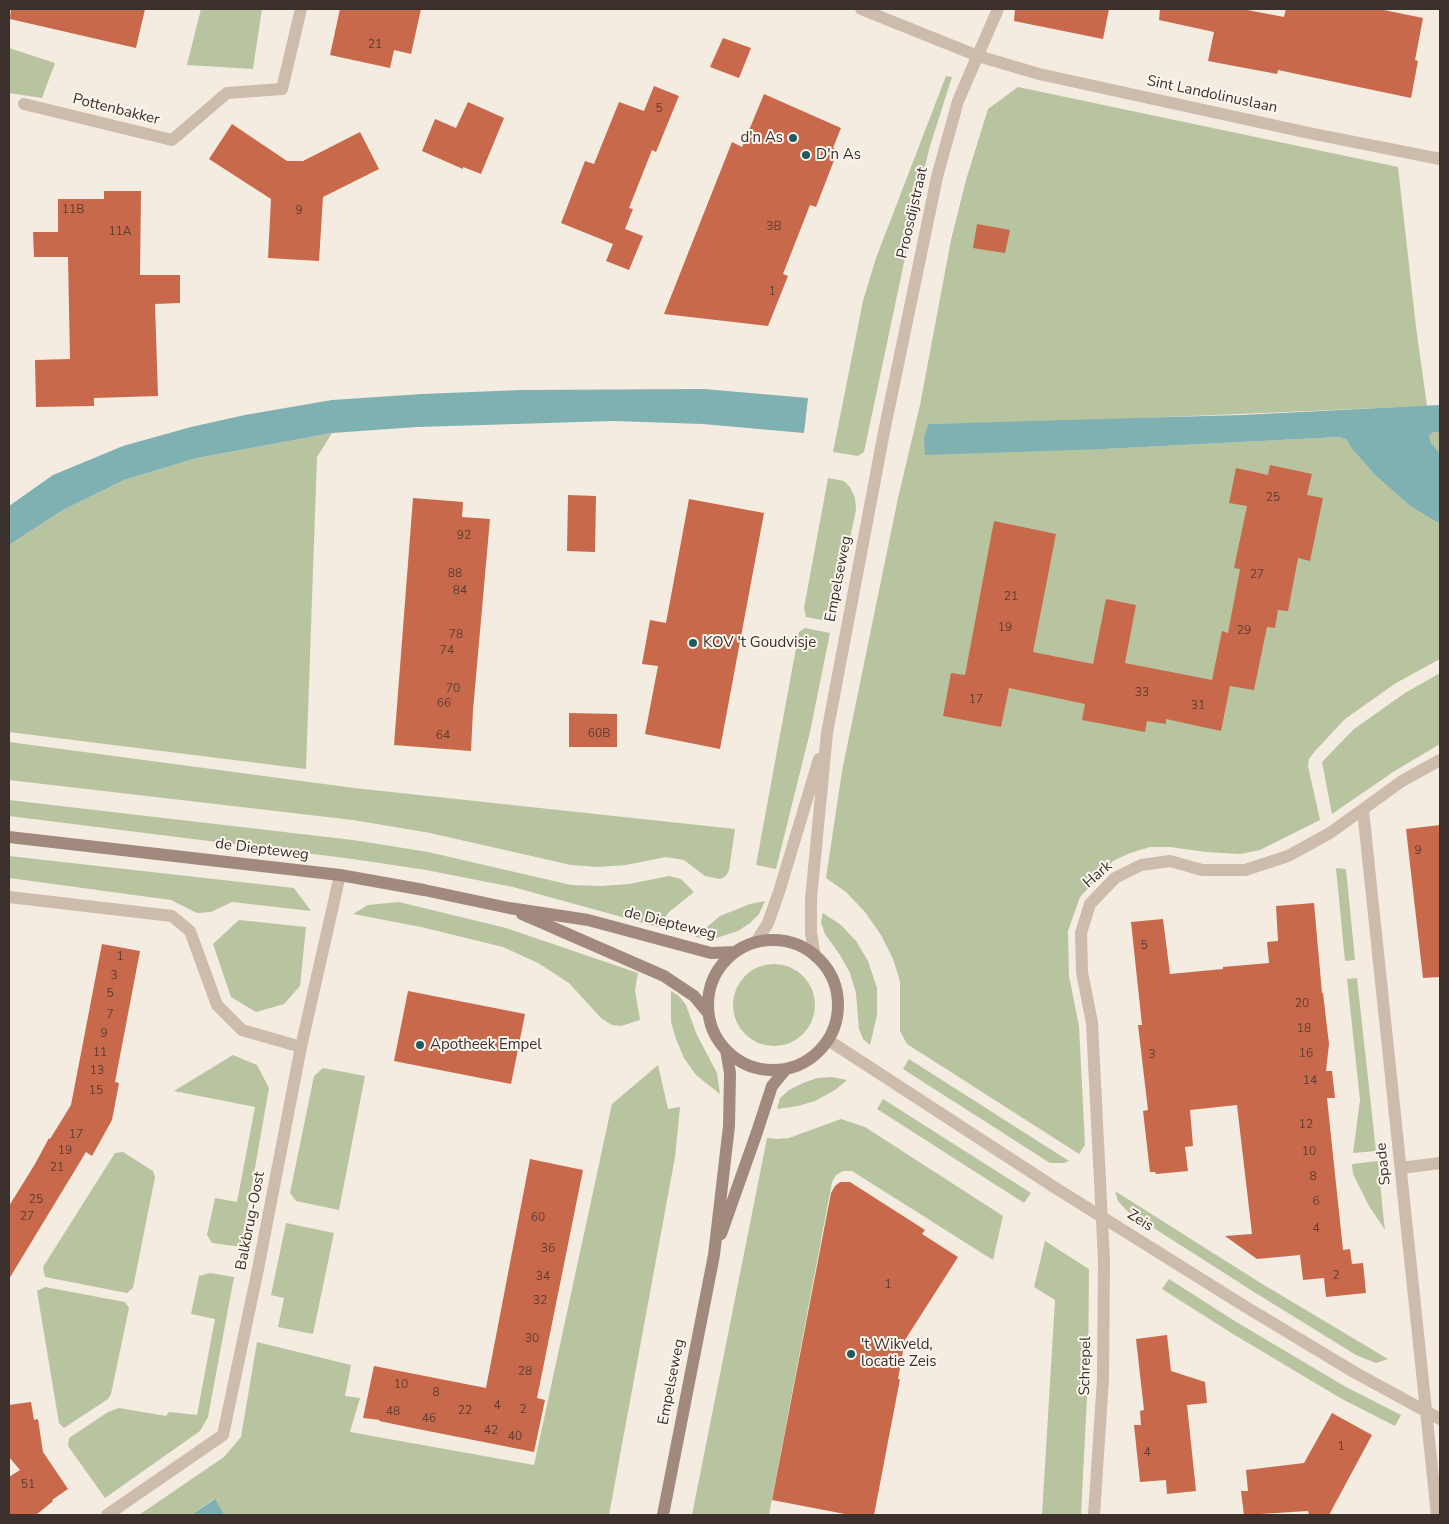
<!DOCTYPE html>
<html>
<head>
<meta charset="utf-8">
<style>
	body { margin:0 }
	#map { position:relative; width:1449px; height:1524px; overflow:hidden; background:#f4ebe1; font-family:"Nunito Sans",sans-serif }
	canvas { display:block }
	.frame { position:absolute; inset:0; border:10px solid #3b302b; pointer-events:none }
</style>
</head>
<body>
<div id="map">
<canvas width="1449" height="1524"></canvas>
<div class="frame"></div>
</div>
<script>
const ctx = document.querySelector('canvas').getContext('2d');
ctx.lineJoin = 'round';
function fillPath(path, color) {
  ctx.fillStyle = color;
  ctx.fill(path, 'evenodd');
}
function poly(rows) {
  const path = new Path2D();
  for (const r of rows) {
    if (r.length === 3) {
      path.moveTo(r[0] + r[2], r[1]);
      path.arc(r[0], r[1], r[2], 0, 2 * Math.PI);
      continue;
    }
    path.moveTo(r[0], r[1]);
    for (let i = 2; i < r.length; i += 2) path.lineTo(r[i], r[i + 1]);
  }
  return path;
}
function stroke(path, color, width, dash) {
  ctx.strokeStyle = color;
  ctx.lineWidth = width;
  ctx.lineCap = dash ? 'butt' : 'round';
  ctx.setLineDash(dash || []);
  ctx.stroke(path);
}
function write(font, color, halo, rows, align = 'center') {
  ctx.font = font + ' "Nunito Sans",sans-serif';
  ctx.lineWidth = 4;
  ctx.setLineDash([]);
  ctx.textBaseline = 'middle';
  ctx.strokeStyle = halo;
  ctx.fillStyle = color;
  for (const [text, x, y, turn = 0] of rows) {
    ctx.save();
    ctx.translate(x, y);
    ctx.rotate((+turn || 0) * Math.PI / 180);
    ctx.textAlign = isNaN(turn) ? turn : align;
    if (halo) ctx.strokeText(text, 0, 0);
    ctx.fillText(text, 0, 0);
    ctx.restore();
  }
}
fillPath(poly([
	[201,9,262,9,253,69,187,65],
	[9,48,55,63,42,98,9,93],
	[946,76,952,77,930,146,921,182,864,452,858,456,833,452,863,301,876,258],
	[1018,87,1398,167,1416,327,1427,406,1074,421,928,424,924,437,1104,449,1340,437,1347,440,1352,449,1375,475,1410,506,1440,524,1440,659,1396,683,1345,719,1315,751,1309,759,1308,766,1320,820,1260,850,1240,854,1206,852,1170,847,1150,847,1130,853,1113,861,1080,897,1068,931,1069,976,1079,1026,1085,1145,1079,1154,907,1044,900,1031,900,981,893,959,881,935,865,912,846,892,826,878,842,771,898,498,920,405,951,240,966,180,988,109],
	[1433,432,1440,432,1440,453,1431,443,1429,436],
	[332,433,317,457,306,769,9,732,9,545,63,510,124,480,197,458],
	[828,478,844,481,850,487,855,498,856,510,832,622,806,617,804,608],
	[805,628,830,633,810,732,776,869,756,865,799,632],
	[1440,673,1440,744,1393,772,1332,814,1322,762,1354,729,1405,693],
	[9,742,354,788,735,829,729,870,726,876,720,879,705,876,684,860,666,857,626,865,598,867,571,865,430,833,353,820,9,780],
	[9,800,353,840,428,852,571,885,601,886,629,884,669,876,681,879,694,892,669,912,658,927,513,887,426,870,353,859,9,816],
	[9,856,294,888,311,911,232,902,211,912,197,913,171,900,9,878],
	[1336,868,1346,869,1355,960,1345,961],
	[765,901,759,914,750,923,738,931,713,939,695,937,720,916,750,904],
	[399,902,506,928,638,973,635,990,640,1020,621,1026,612,1025,601,1018,569,983,538,963,503,947,421,927,353,914,368,905],
	[823,913,841,925,856,941,868,961,877,988,877,1015,870,1045,863,1039,859,1029,856,993,850,973,840,955,825,934,821,922],
	[239,920,306,927,300,986,284,1004,256,1012,231,997,213,944],
	[774,1005,41],
	[1357,978,1376,1151,1353,1153,1360,1100,1347,979],
	[671,991,679,996,686,1005,696,1033,717,1073,720,1094,696,1075,684,1058,676,1039,671,1022],
	[233,1055,257,1065,269,1088,241,1247,212,1243,207,1235,215,1198,237,1202,255,1107,174,1091],
	[909,1059,1069,1161,1064,1163,1050,1163,903,1069],
	[658,1065,668,1109,680,1107,675,1157,609,1515,247,1515,245,1514,224,1514,214,1499,191,1515,139,1515,224,1457,241,1437,257,1342,351,1365,345,1396,360,1398,350,1432,534,1465,612,1104],
	[323,1068,365,1076,339,1210,296,1201,290,1193,314,1076],
	[832,1077,847,1080,835,1090,815,1101,798,1106,777,1109,780,1098,789,1090,803,1083,817,1078],
	[883,1099,1031,1193,1024,1203,877,1109],
	[841,1119,865,1127,1003,1216,993,1260,852,1171,843,1171,836,1175,832,1182,769,1515,692,1515,767,1138,777,1139,789,1138],
	[123,1152,153,1171,155,1177,133,1288,127,1293,45,1277,43,1267,115,1153],
	[1378,1161,1383,1213,1385,1230,1369,1206,1353,1174,1352,1164],
	[1115,1191,1259,1282,1388,1359,1376,1363,1356,1355,1254,1292,1127,1211,1118,1201],
	[286,1223,334,1233,313,1334,278,1327,284,1298,271,1295],
	[1045,1241,1089,1269,1088,1377,1081,1515,1042,1515,1055,1300,1034,1287],
	[210,1273,234,1277,208,1417,200,1431,105,1498,68,1446,69,1438,108,1412,119,1408,166,1416,169,1412,197,1415,215,1319,191,1314,199,1276],
	[1169,1279,1238,1323,1346,1387,1401,1415,1395,1426,1342,1399,1233,1334,1162,1289],
	[45,1287,125,1302,129,1308,111,1394,108,1399,64,1428,59,1423,37,1291]
]), '#b8c4a0');
fillPath(poly([
	[704,389,808,398,804,433,703,424,613,421,417,427,332,433,197,458,124,480,63,510,9,545,9,506,53,475,123,446,191,427,245,415,332,400,422,394,521,390],
	[1440,405,1440,432,1433,432,1429,436,1431,443,1440,453,1440,524,1410,506,1375,475,1352,449,1347,440,1340,437,1104,449,925,455,924,437,928,424,1241,415],
	[215,1499,224,1514,245,1514,246,1515,191,1515]
]), '#7fb0b2');
fillPath(poly([
	[11,9,145,9,136,48,10,19],
	[340,9,421,9,411,54,394,50,390,68,330,55],
	[1015,9,1109,9,1103,39,1014,21],
	[1160,9,1242,9,1284,17,1286,9,1379,9,1423,18,1415,60,1418,61,1411,98,1278,70,1277,74,1208,61,1214,32,1159,20],
	[723,38,751,48,739,78,710,67],
	[654,86,679,96,656,152,652,150,629,208,633,209,625,229,643,236,629,270,606,261,613,244,561,223,585,161,594,164,619,102,644,111],
	[764,94,841,128,833,148,838,150,816,207,810,205,783,274,788,276,768,326,664,314,732,142,742,147],
	[468,102,504,118,481,174,463,167,463,169,422,151,435,119,456,128],
	[232,124,287,161,303,161,360,132,379,169,323,197,319,261,268,258,271,199,209,159],
	[104,191,141,191,140,275,180,275,180,303,155,304,158,396,94,398,94,406,36,407,35,360,70,359,68,257,34,257,33,232,58,232,58,199,104,199],
	[977,224,1010,230,1005,253,973,248],
	[1270,465,1312,474,1307,495,1323,498,1310,561,1298,558,1288,611,1278,610,1275,628,1267,627,1254,690,1230,686,1221,731,1166,719,1166,724,1147,721,1145,732,1082,720,1085,704,1009,688,1001,727,943,716,951,673,965,675,994,521,1056,534,1033,652,1093,664,1106,599,1136,605,1125,663,1212,680,1222,631,1228,633,1240,569,1234,568,1247,506,1229,503,1236,468,1268,475],
	[568,495,596,496,595,552,567,551],
	[413,498,463,502,462,517,490,519,473,710,471,751,394,745],
	[689,499,764,513,720,749,645,734,658,666,642,664,650,620,666,623],
	[569,713,617,714,617,747,569,747],
	[1440,825,1440,977,1423,978,1406,829],
	[1314,903,1322,993,1323,993,1329,1044,1326,1071,1332,1071,1335,1098,1327,1098,1343,1250,1350,1249,1352,1264,1363,1263,1366,1293,1326,1297,1324,1278,1303,1280,1300,1255,1257,1259,1225,1236,1252,1234,1237,1105,1190,1110,1193,1146,1185,1147,1188,1171,1156,1174,1155,1172,1150,1172,1143,1111,1148,1110,1138,1025,1142,1025,1131,922,1163,919,1170,974,1223,969,1223,967,1269,963,1267,942,1278,941,1276,906],
	[102,944,140,951,115,1082,119,1083,112,1120,92,1156,86,1152,9,1279,9,1206,35,1164,49,1138,50,1139,71,1105],
	[408,991,525,1014,511,1084,394,1061],
	[530,1159,583,1170,537,1398,545,1400,534,1452,413,1428,379,1421,380,1420,363,1418,374,1366,486,1388],
	[840,1182,850,1182,925,1230,922,1234,958,1257,905,1340,898,1379,900,1379,874,1515,850,1515,772,1500,831,1193,835,1186],
	[1167,1335,1171,1371,1205,1382,1207,1403,1187,1405,1196,1491,1167,1494,1166,1480,1140,1482,1134,1425,1141,1425,1140,1411,1144,1410,1136,1339],
	[31,1402,34,1420,38,1419,43,1452,68,1489,52,1500,53,1501,36,1515,9,1515,9,1477,20,1470,9,1457,9,1405],
	[1332,1413,1372,1435,1329,1515,1309,1515,1308,1511,1244,1515,1241,1491,1248,1491,1246,1470,1304,1463]
]), '#c8694b');
stroke(poly([
	[861,9,978,56,1039,74,1309,133,1440,159],
	[24,104,172,140,227,93,282,89,301,9],
	[1363,810,1437,1515],
	[9,897,172,916,190,931,217,1005,242,1030,301,1047],
	[756,942,768,923,779,892,819,759],
	[815,956,811,933,811,899,827,733,884,432,937,177,958,101,998,9],
	[828,1040,1054,1187,1246,1307,1354,1372,1440,1419],
	[1401,1168,1440,1163],
	[107,1515,223,1435,258,1269,301,1047,340,875],
	[1094,1515,1103,1379,1104,1261,1092,1023,1082,972,1081,933,1090,904,1115,878,1141,865,1170,861,1202,870,1245,870,1288,856,1330,833,1402,781,1440,760]
]), '#cdbbac', 12);
stroke(poly([
	[9,837,340,875,424,890,509,908,588,920,711,953,735,952],
	[522,914,664,976,694,996,708,1013],
	[773,1005,65],
	[721,1234,757,1132,772,1086,786,1069],
	[663,1515,714,1255,729,1126,730,1073,726,1050]
]), '#a18a7d', 12);
for (const [x, y, r, color] of [
	[793,138,5,"#1f5a5e"],
	[806,155,5,"#1f5a5e"],
	[693,643,5,"#1f5a5e"],
	[420,1045,5,"#1f5a5e"],
	[851,1354,5,"#1f5a5e"]
]) {
  const dot = new Path2D();
  dot.arc(x, y, r, 0, 2 * Math.PI);
  ctx.fillStyle = color;
  ctx.fill(dot);
  stroke(dot, '#fbf5ee', 2);
}
write('12px', '#5e3e33', null, [
	["21",375,45],
	["5",659,109],
	["11B",73,210],
	["9",299,211],
	["3B",774,227],
	["11A",120,232],
	["1",772,292],
	["25",1273,498],
	["92",464,536],
	["88",455,574],
	["27",1257,575],
	["84",460,591],
	["21",1011,597],
	["19",1005,628],
	["29",1244,631],
	["78",456,635],
	["74",447,651],
	["70",453,689],
	["33",1142,693],
	["17",976,700],
	["66",444,704],
	["31",1198,706],
	["60B",599,734],
	["64",443,736],
	["9",1418,851],
	["5",1144,946],
	["1",120,957],
	["3",114,976],
	["5",110,994],
	["20",1302,1004],
	["7",110,1015],
	["18",1304,1029],
	["9",104,1034],
	["11",100,1053],
	["16",1306,1054],
	["3",1152,1055],
	["13",97,1071],
	["14",1310,1081],
	["15",96,1091],
	["12",1306,1125],
	["17",76,1135],
	["19",65,1151],
	["10",1309,1152],
	["21",57,1168],
	["8",1313,1177],
	["25",36,1200],
	["6",1316,1202],
	["27",27,1217],
	["60",538,1218],
	["4",1316,1229],
	["36",548,1249],
	["2",1336,1276],
	["34",543,1277],
	["1",888,1285],
	["32",540,1301],
	["30",532,1339],
	["28",525,1372],
	["10",401,1385],
	["8",436,1393],
	["4",497,1406],
	["2",523,1410],
	["22",465,1411],
	["48",393,1412],
	["46",429,1419],
	["42",491,1431],
	["40",515,1437],
	["1",1341,1447],
	["4",1147,1453],
	["51",28,1485]
]);
write('15px', '#3b302b', '#fbf5ee', [
	["Sint Landolinuslaan",1212,95,12],
	["Pottenbakker",116,110,14],
	["Proosdijstraat",913,213,-77],
	["Empelseweg",839,579,-79],
	["de Diepteweg",262,850,7],
	["Hark",1098,875,-41],
	["de Diepteweg",670,924,14],
	["Spade",1384,1164,-96],
	["Balkbrug-Oost",251,1221,-79],
	["Zeis",1140,1221,32],
	["Schrepel",1086,1366,-89],
	["Empelseweg",672,1382,-79]
]);
write('15px', '#3b302b', '#fbf5ee', [
	["d'n As",783,138,"right"],
	["D'n As",816,155],
	["KOV 't Goudvisje",703,643],
	["Apotheek Empel",430,1045],
	["'t Wikveld,",861,1345],
	["locatie Zeis",861,1362]
], 'left');
</script>
</body>
</html>
